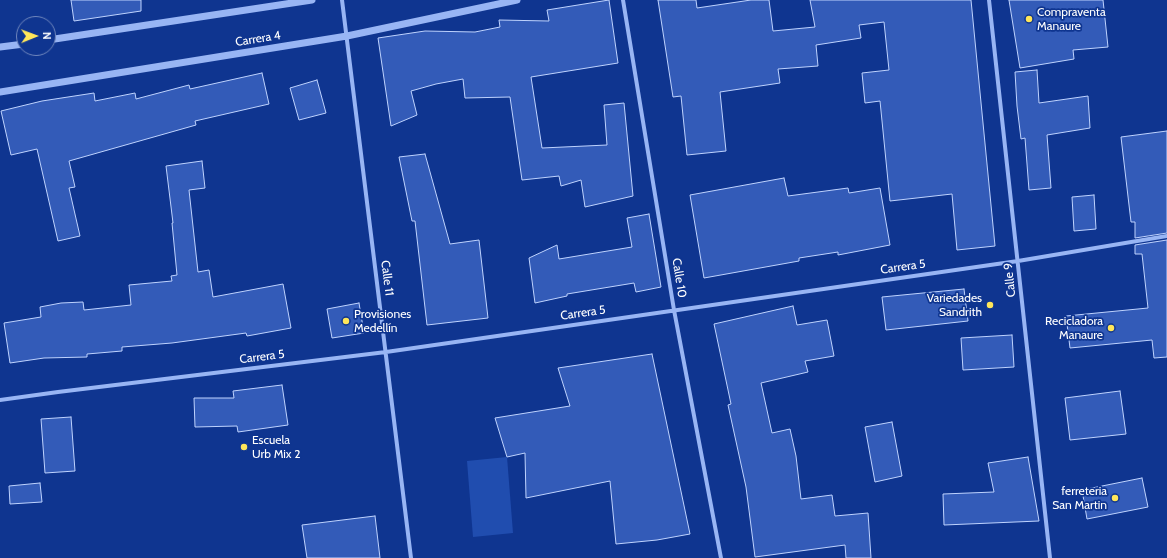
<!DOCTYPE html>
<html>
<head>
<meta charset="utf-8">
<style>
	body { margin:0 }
	#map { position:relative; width:1167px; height:558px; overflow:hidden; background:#0f3590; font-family:Cabin,sans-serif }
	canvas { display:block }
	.north { position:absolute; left:16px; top:16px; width:40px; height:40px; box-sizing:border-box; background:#0f3590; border:1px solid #6f86bc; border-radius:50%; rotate:89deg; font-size:11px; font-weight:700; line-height:16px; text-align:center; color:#fff }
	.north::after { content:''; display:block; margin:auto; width:14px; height:18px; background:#ffe65a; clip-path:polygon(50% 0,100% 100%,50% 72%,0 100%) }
</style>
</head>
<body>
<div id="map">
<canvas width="1167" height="558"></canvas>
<div class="north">N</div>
</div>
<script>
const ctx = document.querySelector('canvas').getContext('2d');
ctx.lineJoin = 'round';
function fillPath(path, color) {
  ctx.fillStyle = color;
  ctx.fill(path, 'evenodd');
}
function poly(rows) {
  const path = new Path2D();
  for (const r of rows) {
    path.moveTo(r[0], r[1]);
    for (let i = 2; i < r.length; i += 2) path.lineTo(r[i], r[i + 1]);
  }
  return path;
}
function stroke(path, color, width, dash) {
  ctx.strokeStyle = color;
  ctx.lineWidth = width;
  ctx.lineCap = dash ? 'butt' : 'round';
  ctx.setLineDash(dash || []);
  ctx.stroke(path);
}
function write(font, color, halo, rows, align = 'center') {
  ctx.font = font + ' Cabin,sans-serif';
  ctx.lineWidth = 3.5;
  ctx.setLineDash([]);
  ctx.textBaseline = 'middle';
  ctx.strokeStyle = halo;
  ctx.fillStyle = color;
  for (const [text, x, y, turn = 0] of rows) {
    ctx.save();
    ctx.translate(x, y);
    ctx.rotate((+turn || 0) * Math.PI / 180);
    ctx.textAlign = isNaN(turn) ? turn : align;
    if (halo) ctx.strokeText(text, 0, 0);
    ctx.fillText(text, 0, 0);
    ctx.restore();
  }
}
fillPath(poly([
	[507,457,513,533,473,537,467,461]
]), '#204daf');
const building = poly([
	[71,0,141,0,141,11,74,21,71,0],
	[609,0,618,63,531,77,542,148,607,145,604,105,624,103,633,196,585,207,581,180,561,186,559,176,522,180,510,97,465,98,463,79,436,84,411,91,417,115,391,126,378,38,425,31,475,32,500,27,499,20,549,21,547,10,609,0],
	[658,0,696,0,697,8,751,0,769,0,773,31,815,27,810,0,971,0,995,246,957,250,952,194,890,201,880,101,865,103,862,73,889,70,884,22,859,25,861,38,816,45,818,66,778,69,780,83,720,92,726,151,687,155,681,96,673,97,658,0],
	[1009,0,1103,0,1108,47,1073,50,1074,59,1020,68,1009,0],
	[1037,70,1039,103,1088,96,1090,128,1047,135,1051,188,1029,190,1025,138,1021,139,1017,106,1015,72,1037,70],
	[262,73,269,104,195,121,196,125,69,161,75,187,69,188,80,236,58,241,37,149,11,155,1,111,42,101,94,93,95,101,135,93,136,99,189,85,190,89,262,73],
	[317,80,326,113,299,120,290,88,317,80],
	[1167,131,1167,233,1135,238,1135,222,1131,222,1121,137,1167,131],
	[425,154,450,244,479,240,488,318,427,325,415,221,412,221,399,157,425,154],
	[202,161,205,188,189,190,198,272,209,270,213,297,283,284,291,328,247,336,246,333,172,343,122,347,122,351,87,354,87,357,44,358,10,363,4,323,41,317,40,307,61,303,83,302,84,310,131,305,129,285,172,281,171,276,177,275,172,223,173,223,166,166,202,161],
	[784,178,788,196,848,188,849,193,880,188,890,245,838,255,838,252,799,258,799,261,704,278,690,195,784,178],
	[1094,195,1096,229,1074,231,1072,197,1094,195],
	[649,214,661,287,636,292,634,283,567,294,567,296,535,303,529,258,557,245,559,259,632,247,627,218,649,214],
	[1167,240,1167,357,1154,358,1152,340,1070,348,1066,316,1148,308,1142,254,1135,254,1135,245,1167,240],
	[964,289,968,321,886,330,882,297,964,289],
	[359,303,364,333,332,338,327,309,359,303],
	[793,306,797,325,827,320,834,356,805,361,808,372,761,383,772,433,790,429,796,456,801,499,832,495,835,516,868,513,871,558,846,558,845,545,755,557,746,487,728,405,731,404,714,324,793,306],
	[1012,335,1014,367,963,370,961,338,1012,335],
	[652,354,690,534,657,540,616,544,610,481,526,498,525,453,507,457,495,418,570,406,558,368,652,354],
	[282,385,288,425,238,432,237,426,195,427,194,398,234,398,233,391,282,385],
	[1120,391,1126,434,1070,440,1065,398,1120,391],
	[71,417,75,471,45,473,41,419,71,417],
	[892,422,902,476,875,482,865,427,892,422],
	[1028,457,1039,521,944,525,943,494,994,492,988,463,1028,457],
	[1142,478,1148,507,1087,519,1082,490,1142,478],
	[40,483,42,502,10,504,9,486,40,483],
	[375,516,380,558,307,558,302,525,375,516]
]);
fillPath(building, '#335bb8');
stroke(building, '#bfd3fe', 1);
stroke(poly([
	[342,0,411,558],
	[623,0,674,310,721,558],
	[989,0,1050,558],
	[0,400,58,392,386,352,1018,261,1167,236]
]), '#98b5f4', 4);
stroke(poly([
	[48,40,312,0],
	[0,47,24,44],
	[0,92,347,36,517,0]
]), '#98b5f4', 7);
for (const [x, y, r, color] of [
	[1029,19,4,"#ffe65a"],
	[990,305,4,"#ffe65a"],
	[346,321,4,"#ffe65a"],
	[1111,328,4,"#ffe65a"],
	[244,447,4,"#ffe65a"],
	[1115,498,4,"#ffe65a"]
]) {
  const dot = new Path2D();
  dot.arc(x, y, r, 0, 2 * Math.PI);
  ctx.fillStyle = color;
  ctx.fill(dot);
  stroke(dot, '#0f3590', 1.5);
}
write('12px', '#fff', '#0f3590', [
	["Compraventa",1037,12],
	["Manaure",1037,26],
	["Variedades",982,298,"right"],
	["Sandrith",982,312,"right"],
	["Provisiones",354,314],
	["Medellín",354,328],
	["Recicladora",1103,321,"right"],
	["Manaure",1103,335,"right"],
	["Escuela",252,440],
	["Urb Mix 2",252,454],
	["ferreteria",1107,491,"right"],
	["San Martin",1107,505,"right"]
], 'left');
write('12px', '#fff', '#0f3590', [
	["Carrera 4",258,39,-9],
	["Carrera 5",903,267,-8],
	["Calle 11",387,278,83],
	["Calle 10",679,278,81],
	["Calle 9",1010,280,-96],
	["Carrera 5",583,313,-8],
	["Carrera 5",262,357,-7]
]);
</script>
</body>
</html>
